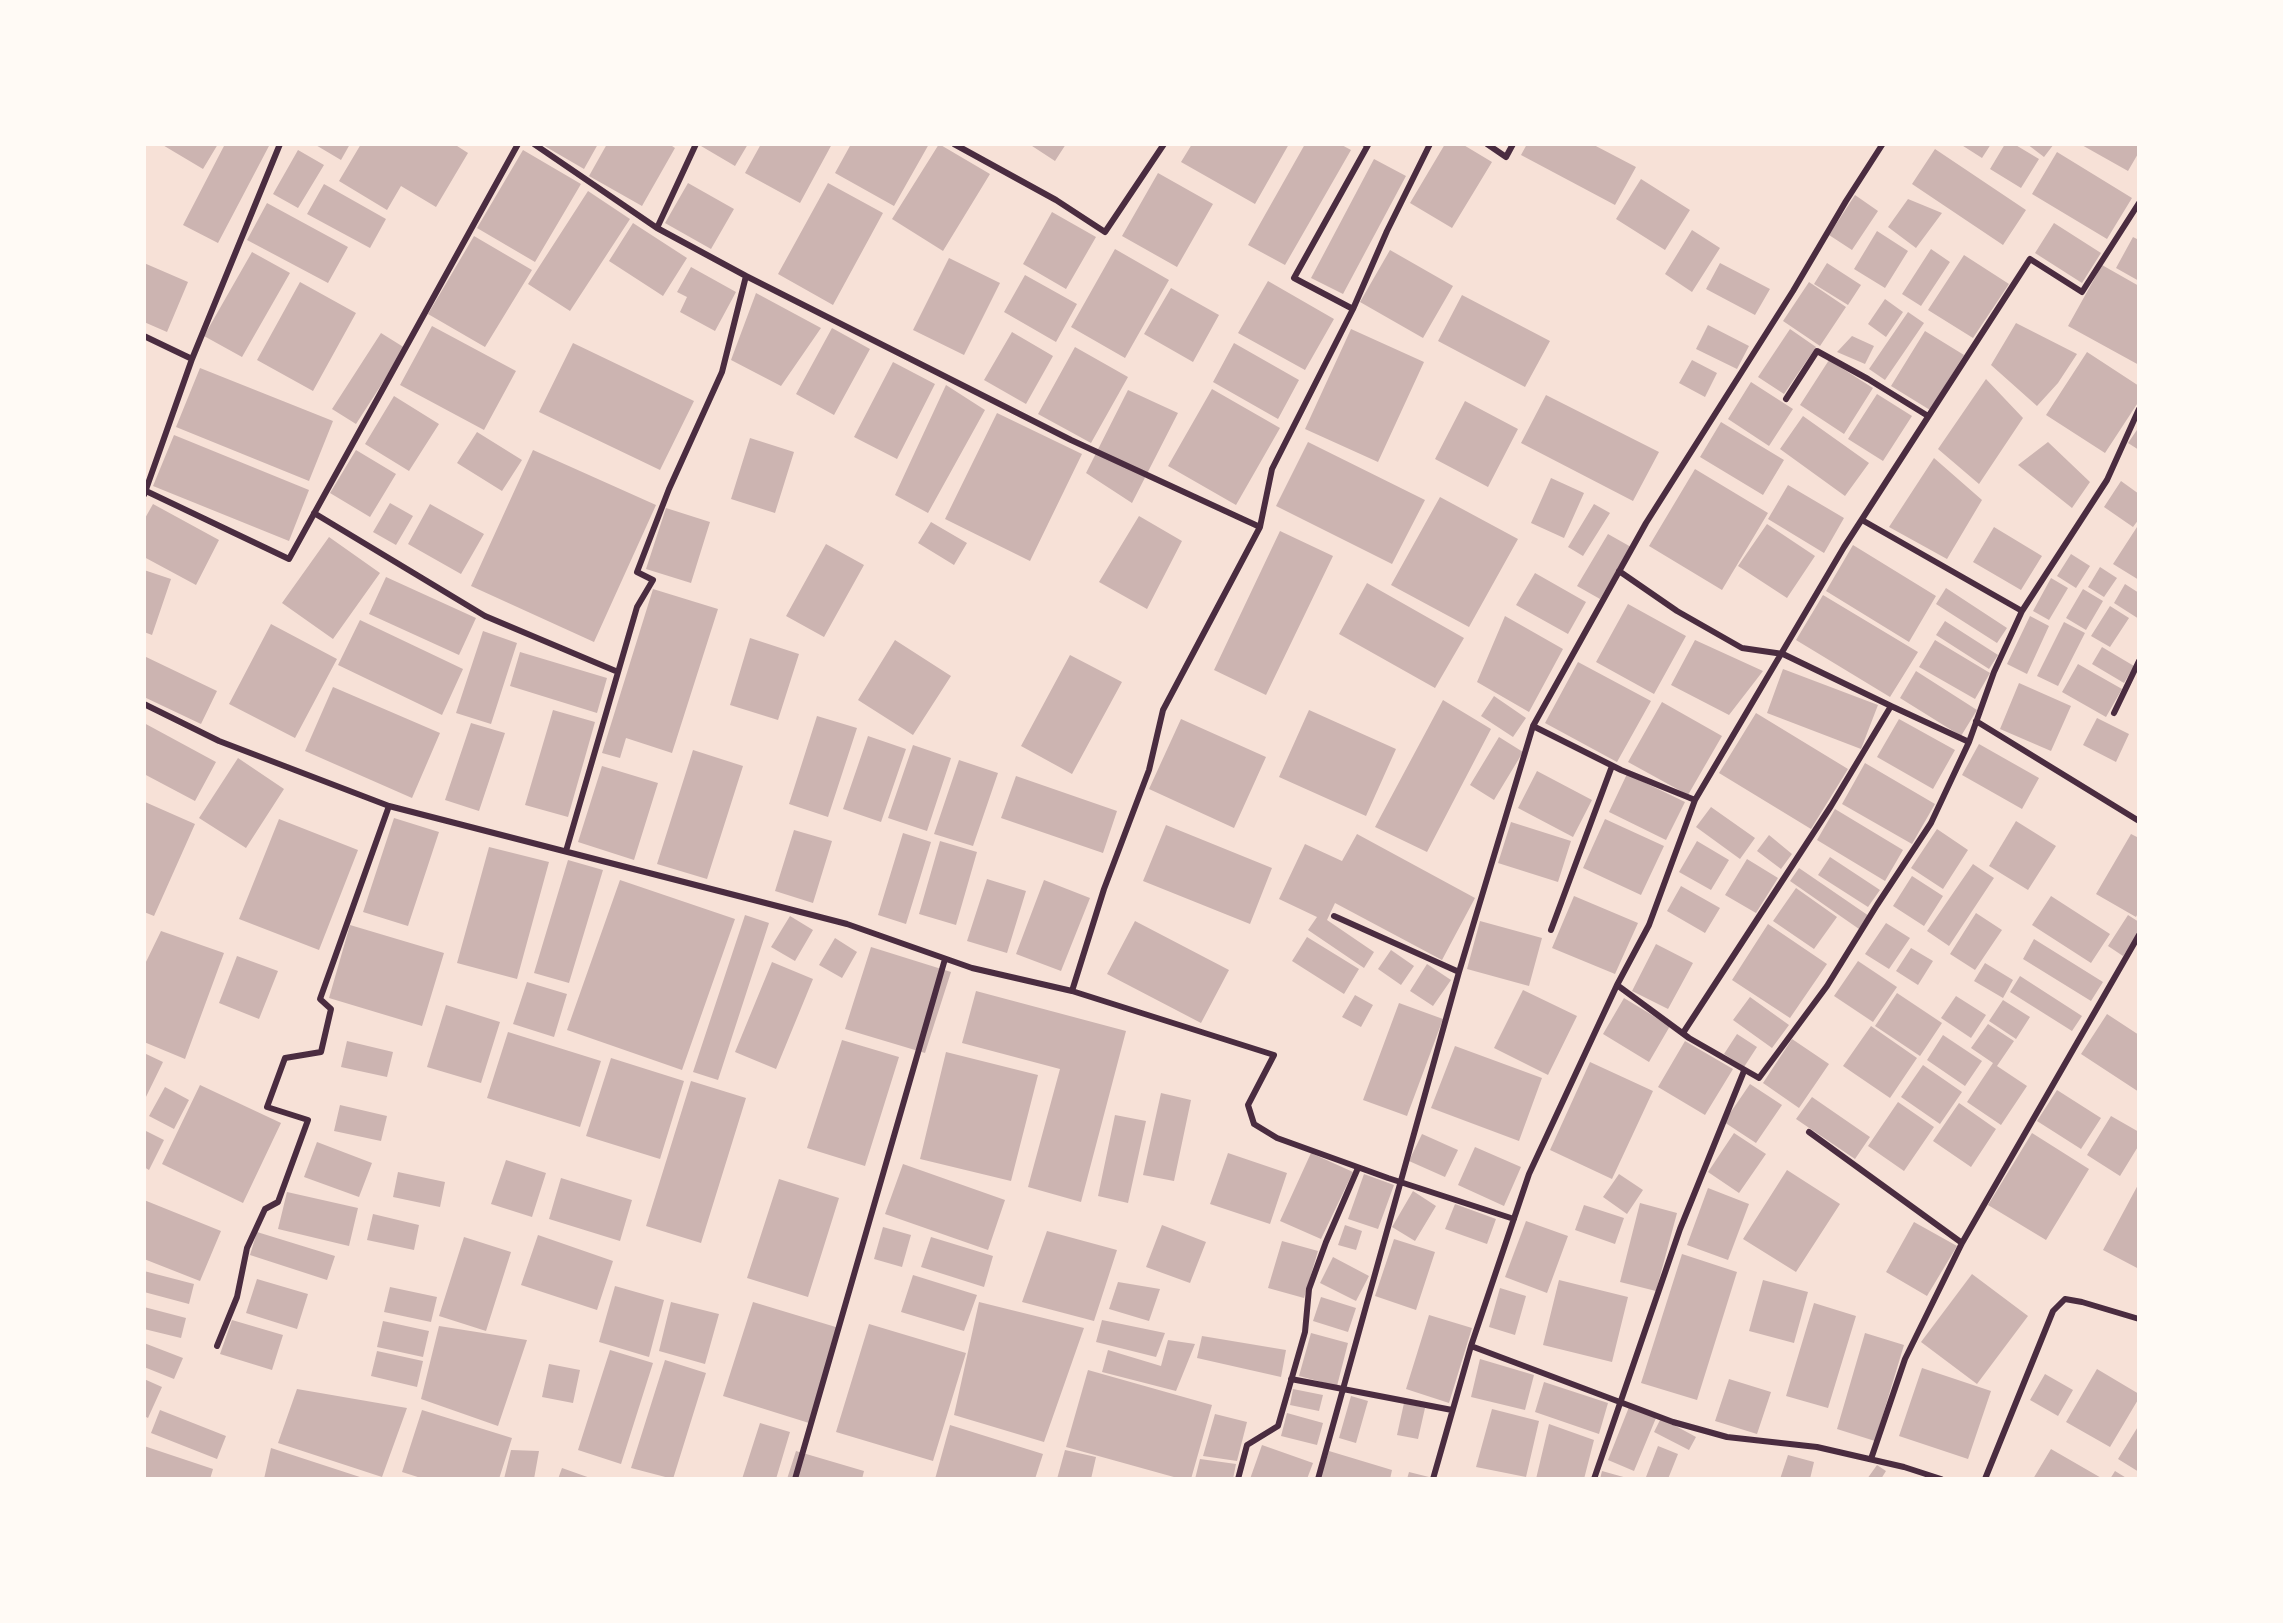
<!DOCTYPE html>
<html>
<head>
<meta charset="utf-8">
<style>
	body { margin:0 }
	#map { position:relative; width:2283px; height:1623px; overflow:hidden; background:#f7e1d7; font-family:Lato,sans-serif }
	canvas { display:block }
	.frame { position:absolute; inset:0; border:146px solid #fffaf5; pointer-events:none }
</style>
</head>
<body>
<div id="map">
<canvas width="2283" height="1623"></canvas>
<div class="frame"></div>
</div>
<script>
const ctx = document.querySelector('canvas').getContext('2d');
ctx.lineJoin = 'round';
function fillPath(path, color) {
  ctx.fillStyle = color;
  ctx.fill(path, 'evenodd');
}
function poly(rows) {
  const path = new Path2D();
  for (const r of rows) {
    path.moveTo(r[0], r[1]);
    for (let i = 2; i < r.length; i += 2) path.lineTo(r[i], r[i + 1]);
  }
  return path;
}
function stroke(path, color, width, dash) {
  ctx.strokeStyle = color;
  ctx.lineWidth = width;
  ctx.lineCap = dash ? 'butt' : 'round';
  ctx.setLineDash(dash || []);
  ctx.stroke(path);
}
fillPath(poly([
	[161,144,218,144,203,169],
	[225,144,270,144,218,243,183,225],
	[314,144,350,144,341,160],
	[361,144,454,144,468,153,436,207,401,186,387,210,339,181],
	[541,144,598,144,584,169],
	[607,144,669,144,675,148,642,206,589,176],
	[702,144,748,144,735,166,701,146],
	[761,144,832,144,800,203,745,173],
	[851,144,929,144,894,206,835,173],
	[939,144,990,174,943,251,892,219],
	[1029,144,1066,144,1055,161],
	[1192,144,1289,144,1255,204,1181,162],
	[1305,144,1340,144,1351,150,1285,265,1248,245],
	[1445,144,1462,144,1492,162,1452,228,1410,203],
	[1527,144,1592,144,1636,167,1615,205,1521,155],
	[1960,144,1991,144,1982,158],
	[2005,144,2014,144,2039,159,2021,188,1990,169],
	[2027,144,2054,144,2044,157],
	[2080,144,2139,144,2139,152,2128,171],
	[1935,149,2026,210,2003,245,1912,184],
	[298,150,324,165,298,208,273,194],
	[523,150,581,184,535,262,477,228],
	[2057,152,2132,198,2107,239,2032,194],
	[1374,159,1406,176,1343,294,1311,278],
	[1158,173,1213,204,1177,267,1122,236],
	[1641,179,1690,210,1665,250,1616,219],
	[688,183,734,209,711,249,665,223],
	[828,183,883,213,833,305,778,274],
	[324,184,386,219,370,248,307,214],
	[588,191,630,219,570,311,528,284],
	[1855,195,1878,211,1852,250,1829,235],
	[1908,199,1942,213,1916,248,1888,227],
	[267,203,348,247,328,283,247,240],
	[1052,212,1096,237,1066,289,1023,264],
	[633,223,687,258,663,296,609,261],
	[2054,223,2101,253,2082,283,2035,253],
	[1692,230,1720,248,1692,292,1665,274],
	[1877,231,1908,251,1885,288,1854,269],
	[474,236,532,270,485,347,428,314],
	[2133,237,2139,240,2139,281,2116,268],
	[1115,249,1169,280,1125,358,1071,327],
	[1931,249,1950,262,1921,306,1902,294],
	[1390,250,1453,286,1423,338,1360,302],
	[252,252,290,273,242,357,204,336],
	[1964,255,2009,284,1973,338,1928,310],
	[949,258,1000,283,964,355,913,330],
	[144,263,188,282,167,332,144,322],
	[1720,263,1770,289,1755,315,1706,289],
	[1827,263,1861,285,1848,305,1814,284],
	[2102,265,2139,286,2139,365,2068,326],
	[691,267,736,292,715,331,680,312,687,297,677,292],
	[1025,275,1077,304,1056,342,1004,312],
	[1268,281,1334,319,1305,370,1238,333],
	[300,282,356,313,313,391,257,360],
	[1809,282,1846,307,1820,346,1783,321],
	[1171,288,1219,315,1193,362,1144,334],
	[756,293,821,328,781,386,731,360],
	[1462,295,1550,341,1525,387,1438,341],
	[1885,299,1903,312,1886,337,1868,324],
	[1908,312,1924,323,1885,380,1869,369],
	[2016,323,2077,354,2058,383,2037,406,1991,365],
	[1708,325,1749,346,1737,369,1696,349],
	[432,326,516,371,484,430,400,385],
	[832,328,870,349,834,415,796,394],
	[1351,329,1424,362,1378,462,1305,429],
	[1790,329,1816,347,1784,394,1758,377],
	[1925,331,1964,355,1930,410,1891,386],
	[1012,332,1053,356,1026,404,984,380],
	[381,333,405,348,356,424,332,409],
	[1852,336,1874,346,1865,364,1837,352],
	[573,343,694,401,660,470,539,412],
	[1234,343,1299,380,1278,419,1213,382],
	[1075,347,1128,377,1091,443,1038,414],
	[2087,352,2139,386,2139,401,2105,453,2046,415],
	[1692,360,1717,373,1705,397,1679,383],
	[1829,360,1873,388,1844,434,1800,405],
	[893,362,935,384,897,459,854,437],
	[200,368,333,421,309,481,176,427],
	[1986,379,2023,418,1979,484,1938,449],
	[1751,382,1793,409,1769,446,1728,419],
	[946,385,985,410,928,513,895,495],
	[1212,389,1280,428,1236,505,1168,466],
	[1128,390,1178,413,1132,503,1086,473],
	[1877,394,1912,416,1883,461,1848,439],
	[1546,395,1659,452,1633,501,1521,443],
	[394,396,439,424,409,471,365,444],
	[1465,401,1518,429,1488,487,1435,459],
	[997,413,1082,454,1030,561,945,519],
	[1803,416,1869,463,1845,496,1780,449],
	[1721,422,1784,460,1763,495,1700,457],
	[2139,427,2139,450,2128,443],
	[477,432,522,460,502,491,457,463],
	[174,435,309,490,289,541,153,486],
	[750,438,794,452,775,513,731,499],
	[1308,442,1425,500,1392,564,1276,506],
	[2048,442,2090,482,2072,508,2018,465],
	[356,450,396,474,370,517,330,493],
	[533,450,656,505,594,642,471,586],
	[1934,458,1982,500,1947,559,1889,527],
	[1695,469,1768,513,1722,590,1649,546],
	[1551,478,1584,493,1564,538,1531,523],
	[2121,481,2139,494,2139,519,2133,527,2104,507],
	[1788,485,1844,518,1824,553,1768,519],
	[1440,497,1518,539,1469,627,1391,585],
	[390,503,413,516,396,545,373,532],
	[153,504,219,540,196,585,144,557,144,520],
	[430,504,484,534,461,574,408,544],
	[1594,504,1610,513,1583,556,1568,547],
	[666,508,710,522,691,583,646,569],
	[1139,516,1182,541,1147,609,1099,582],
	[931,522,967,543,954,565,918,543],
	[1767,524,1815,556,1787,598,1738,566],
	[1994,527,2042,556,2021,590,1973,562],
	[2137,527,2139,528,2139,580,2113,564],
	[1280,531,1333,556,1266,695,1214,670],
	[1608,534,1631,547,1600,599,1577,586],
	[329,537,380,573,333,639,282,603],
	[826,544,864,565,824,637,786,616],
	[1853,545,1936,596,1909,642,1826,591],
	[2071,554,2090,566,2076,588,2057,576],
	[2100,567,2117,578,2104,597,2088,587],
	[144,570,171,579,152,635,144,632],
	[1535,573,1586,602,1568,634,1516,605],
	[386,577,476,618,459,655,369,614],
	[2051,578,2068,588,2049,620,2033,611],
	[1367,583,1464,638,1435,688,1339,634],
	[2125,584,2139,593,2139,619,2114,603],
	[1946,588,2007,628,1997,643,1936,604],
	[653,589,718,609,672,753,626,738,620,758,602,753],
	[2083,589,2103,601,2086,630,2066,618],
	[1823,595,1918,652,1890,697,1796,640],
	[1628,604,1686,636,1654,694,1596,662],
	[2110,606,2129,618,2110,647,2091,636],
	[1505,616,1563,649,1529,712,1477,682],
	[2030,616,2049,626,2027,674,2007,664],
	[360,620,463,669,442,715,338,665],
	[1945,621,1998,655,1989,669,1936,635],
	[2064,622,2085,633,2058,686,2037,676],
	[271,624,337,659,295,738,229,704],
	[483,631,517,643,491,724,456,713],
	[750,638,799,654,778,720,730,705],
	[895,640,951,676,913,735,858,700],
	[1695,640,1763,671,1729,715,1671,685],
	[1935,640,1990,673,1975,699,1919,667],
	[2102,647,2134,666,2124,683,2092,664],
	[520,652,607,678,597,713,510,686],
	[1070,655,1122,682,1072,774,1021,746],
	[144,656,217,691,201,724,144,697],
	[1578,662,1651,701,1617,762,1545,723],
	[2078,664,2122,689,2106,717,2062,692],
	[1783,669,1878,705,1861,749,1767,713],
	[1916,671,1977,710,1961,736,1900,698],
	[2019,683,2071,706,2051,751,2000,729],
	[333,687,440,733,412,798,305,751],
	[1494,696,1526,718,1513,737,1481,716],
	[1443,700,1491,729,1427,852,1375,827],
	[1662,702,1722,736,1688,795,1628,762],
	[553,710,595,722,568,817,525,805],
	[1309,710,1396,749,1366,816,1279,777],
	[1756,713,1848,769,1811,829,1719,773],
	[817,716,857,728,828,817,789,804],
	[2097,718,2129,734,2116,762,2083,745],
	[1181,719,1266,757,1234,828,1149,789],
	[1899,719,1955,750,1933,789,1877,757],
	[144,723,216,762,195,801,144,774],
	[471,723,505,733,479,811,445,800],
	[868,736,906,749,881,822,843,809],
	[1499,737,1523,752,1494,800,1470,785],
	[1979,744,2039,778,2022,809,1962,775],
	[913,745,951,758,927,831,888,818],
	[693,750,743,766,707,879,657,864],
	[238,758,284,789,246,848,199,818],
	[959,760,998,773,973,846,934,834],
	[1865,763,1935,804,1912,844,1842,804],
	[602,766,658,783,634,860,578,842],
	[1537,771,1592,800,1573,837,1518,808],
	[1627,774,1685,802,1666,840,1609,812],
	[1016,776,1117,811,1103,853,1001,818],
	[145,802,195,824,154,916,144,912],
	[1711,807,1755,838,1740,859,1696,827],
	[1835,809,1903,850,1885,881,1817,840],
	[394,818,439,832,408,926,363,912],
	[279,819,358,850,319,950,239,919],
	[1605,819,1664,846,1641,895,1583,868],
	[2016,821,2056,846,2028,890,1989,866],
	[1511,822,1571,841,1558,882,1498,863],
	[1166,825,1272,868,1250,924,1143,881],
	[1937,829,1968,850,1943,889,1911,868],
	[794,830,832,841,813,903,775,891],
	[903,833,931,842,906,924,878,915],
	[1357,834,1475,898,1442,960,1335,903,1327,920,1374,952,1364,968,1308,930,1317,917,1279,899,1305,844,1342,861],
	[2131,834,2139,838,2139,911,2136,917,2096,894],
	[1769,835,1792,854,1781,869,1757,851],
	[940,841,977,852,956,925,919,914],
	[1697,841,1729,860,1711,890,1679,872],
	[489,847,549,862,517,979,457,963],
	[1830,857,1880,890,1868,907,1818,875],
	[1747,859,1778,878,1756,913,1725,895],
	[568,860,603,870,569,983,534,973],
	[1973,864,1994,878,1949,946,1927,931],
	[1799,868,1869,916,1859,929,1790,881],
	[1912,876,1943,896,1924,926,1893,906],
	[987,879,1026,891,1007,953,967,941],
	[620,880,735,919,682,1070,567,1030],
	[1044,880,1090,898,1061,971,1016,954],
	[1681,886,1720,908,1705,933,1667,911],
	[1796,888,1837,917,1814,949,1773,921],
	[1574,896,1638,923,1615,974,1552,948],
	[2051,896,2110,934,2091,963,2032,925],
	[1976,913,2002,930,1975,970,1950,954],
	[745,915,769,923,718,1080,693,1072],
	[2128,915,2139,922,2139,933,2123,956,2108,946],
	[790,916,813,930,795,961,771,947],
	[1135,921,1229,970,1201,1023,1107,974],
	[1480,921,1542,938,1529,986,1467,969],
	[1886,923,1910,938,1889,969,1865,954],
	[1768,924,1827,964,1790,1018,1732,980],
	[350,925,444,953,422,1026,329,998],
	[161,931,224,953,185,1059,144,1042,144,966],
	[1307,937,1359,969,1344,994,1292,961],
	[835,938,857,952,842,978,819,965],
	[2034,939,2103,982,2091,1001,2023,959],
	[1656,944,1693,963,1668,1009,1632,991],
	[871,947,951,972,925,1053,845,1029],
	[1911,948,1933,961,1918,985,1896,971],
	[1391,950,1414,966,1401,985,1378,969],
	[237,956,278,971,259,1019,219,1003],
	[1858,961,1897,987,1873,1022,1834,996],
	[772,962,813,979,776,1069,735,1052],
	[1985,963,2013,980,2003,998,1974,981],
	[1427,964,1451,980,1433,1006,1410,991],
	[2020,976,2082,1016,2072,1031,2010,992],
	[527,982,567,994,554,1037,513,1024],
	[1523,990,1577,1016,1548,1075,1494,1048],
	[976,991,1126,1031,1081,1202,1028,1187,1060,1069,962,1043],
	[1897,993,1942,1023,1920,1056,1875,1026],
	[1355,995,1373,1005,1361,1027,1342,1017],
	[1956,996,1986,1015,1971,1038,1941,1018],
	[1750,997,1789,1025,1772,1048,1733,1020],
	[1624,998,1670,1026,1649,1062,1603,1034],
	[2003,1000,2030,1017,2016,1039,1989,1021],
	[1399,1003,1443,1019,1407,1116,1363,1100],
	[446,1005,500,1022,481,1083,427,1067],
	[2107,1014,2139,1035,2139,1092,2081,1054],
	[1988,1024,2014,1041,1997,1066,2027,1086,2001,1125,1967,1102,1993,1063,1971,1048],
	[1871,1026,1917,1058,1890,1098,1843,1066],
	[508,1032,601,1061,580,1127,487,1098],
	[1737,1034,1757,1047,1744,1067,1724,1054],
	[1943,1035,1982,1061,1965,1086,1927,1060],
	[1792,1039,1829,1064,1799,1108,1763,1083],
	[842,1040,899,1057,865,1166,807,1148],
	[347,1041,393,1052,387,1077,341,1067],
	[1685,1041,1733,1069,1705,1115,1658,1087],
	[1455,1046,1542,1078,1519,1141,1431,1108],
	[946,1052,1038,1075,1011,1181,920,1159],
	[144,1053,163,1062,144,1101],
	[611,1058,684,1081,660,1159,586,1136],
	[1590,1062,1653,1091,1612,1179,1550,1150],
	[1923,1065,1962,1092,1940,1124,1901,1097],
	[691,1081,746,1098,701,1243,646,1226],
	[1750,1084,1782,1105,1756,1143,1724,1122],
	[200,1085,281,1123,243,1203,162,1164],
	[165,1087,189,1100,174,1129,149,1116],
	[2057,1090,2101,1118,2081,1149,2037,1121],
	[1161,1093,1191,1100,1174,1181,1143,1175],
	[1812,1097,1870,1137,1855,1159,1796,1119],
	[1898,1102,1934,1127,1904,1171,1868,1146],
	[1959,1103,1996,1129,1971,1167,1933,1141],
	[340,1105,387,1116,381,1141,334,1131],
	[1115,1115,1146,1121,1128,1203,1098,1196],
	[2111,1116,2139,1132,2139,1145,2120,1176,2087,1155],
	[144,1130,164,1140,149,1170,144,1167],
	[1734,1133,1766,1154,1739,1193,1708,1172],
	[2032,1133,2089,1169,2046,1240,1988,1205],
	[1422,1134,1458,1150,1445,1177,1409,1161],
	[317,1142,372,1163,359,1197,304,1177],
	[1475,1147,1521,1167,1504,1206,1458,1185],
	[1228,1153,1287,1173,1270,1224,1210,1204],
	[1311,1153,1353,1172,1321,1239,1280,1221],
	[506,1160,546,1173,532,1217,491,1204],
	[903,1164,1005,1200,988,1250,885,1214],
	[1787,1170,1840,1204,1796,1272,1743,1239],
	[398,1172,445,1182,440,1207,393,1197],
	[1364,1174,1394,1185,1378,1229,1348,1219],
	[1619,1174,1643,1190,1627,1214,1603,1197],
	[561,1178,632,1200,620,1241,549,1219],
	[779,1179,839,1198,808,1297,747,1278],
	[2139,1183,2139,1269,2103,1250],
	[1708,1188,1749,1204,1728,1260,1687,1245],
	[1413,1191,1436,1206,1415,1241,1392,1227],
	[287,1192,358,1208,349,1246,278,1229],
	[144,1200,221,1231,200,1281,144,1259],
	[1640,1203,1677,1213,1656,1291,1620,1282],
	[1455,1204,1496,1219,1487,1244,1445,1229],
	[1584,1205,1624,1218,1615,1244,1575,1230],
	[373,1214,419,1225,414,1250,367,1240],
	[1526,1221,1568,1236,1547,1293,1505,1277],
	[1914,1222,1957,1246,1927,1296,1886,1272],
	[1162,1225,1206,1242,1190,1283,1146,1267],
	[1345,1225,1362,1231,1356,1250,1338,1245],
	[883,1227,911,1235,902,1267,874,1259],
	[1047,1231,1117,1250,1094,1321,1022,1302],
	[257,1232,335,1256,327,1280,250,1255],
	[538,1235,613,1261,597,1310,521,1285],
	[464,1237,511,1252,486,1331,439,1316],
	[931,1237,993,1256,984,1287,921,1267],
	[1394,1239,1435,1252,1416,1310,1375,1296],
	[1282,1241,1318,1251,1304,1298,1268,1288],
	[1682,1254,1737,1272,1697,1400,1641,1383],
	[1333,1257,1369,1276,1356,1301,1320,1283],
	[144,1271,194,1284,189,1304,144,1292],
	[1972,1274,2028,1316,1977,1384,1921,1342],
	[913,1275,977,1295,964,1331,901,1312],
	[257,1279,308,1294,297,1329,246,1313],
	[1559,1280,1628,1297,1612,1362,1543,1345],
	[1763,1280,1808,1292,1794,1343,1749,1331],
	[1118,1282,1160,1289,1149,1321,1109,1309],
	[615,1286,664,1300,649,1357,599,1342],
	[390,1287,437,1297,431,1322,384,1312],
	[1500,1288,1526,1296,1515,1335,1489,1327],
	[1321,1297,1356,1308,1348,1332,1313,1321],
	[671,1302,719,1314,705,1364,659,1351],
	[753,1302,839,1328,809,1423,723,1396],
	[979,1302,1084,1328,1044,1442,954,1415],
	[1814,1303,1856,1316,1828,1408,1786,1396],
	[144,1307,186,1318,181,1338,144,1329],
	[1429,1315,1472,1328,1449,1403,1406,1389],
	[232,1320,283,1335,272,1370,220,1354],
	[1102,1320,1165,1333,1156,1357,1096,1342],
	[383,1321,429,1331,423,1357,377,1347],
	[869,1324,966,1353,933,1461,836,1432],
	[439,1326,527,1340,498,1426,421,1399],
	[1311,1333,1348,1343,1337,1386,1299,1376],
	[1865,1333,1904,1345,1875,1441,1837,1429],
	[1202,1336,1286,1350,1281,1377,1197,1358],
	[1168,1340,1195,1344,1176,1391,1102,1372,1108,1350,1161,1366],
	[144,1343,183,1358,174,1379,144,1367],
	[610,1350,653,1363,621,1464,578,1450],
	[377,1351,423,1361,417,1387,371,1376],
	[1480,1359,1534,1375,1525,1410,1471,1397],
	[665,1360,706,1373,673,1479,631,1468],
	[549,1364,580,1370,573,1403,542,1397],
	[1922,1368,1991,1391,1968,1459,1899,1436],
	[2097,1369,2139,1394,2139,1398,2110,1447,2066,1422],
	[1088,1370,1212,1405,1191,1479,1181,1479,1066,1447],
	[2045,1374,2073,1390,2058,1416,2030,1400],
	[144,1379,162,1387,148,1418,144,1416],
	[1729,1379,1771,1392,1757,1434,1715,1421],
	[1544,1382,1608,1403,1599,1434,1535,1412],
	[297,1389,407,1408,382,1477,278,1443],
	[1293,1389,1323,1395,1319,1411,1290,1405],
	[1351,1396,1368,1401,1356,1443,1339,1438],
	[1404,1403,1425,1408,1418,1439,1397,1435],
	[1629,1407,1656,1418,1634,1471,1608,1460],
	[1492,1409,1539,1421,1526,1477,1476,1467],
	[160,1410,226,1436,217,1459,151,1433],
	[422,1410,512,1438,499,1479,424,1479,402,1472],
	[1287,1413,1323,1423,1317,1445,1281,1436],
	[1215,1414,1247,1422,1237,1461,1203,1456],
	[1661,1418,1696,1437,1689,1450,1654,1432],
	[760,1423,790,1432,776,1479,742,1479],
	[1549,1424,1594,1440,1584,1479,1536,1479],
	[950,1425,1043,1454,1035,1479,935,1479],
	[2139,1425,2139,1472,2118,1459],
	[1262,1445,1313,1463,1307,1479,1250,1479],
	[144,1446,213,1469,210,1479,144,1479],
	[1658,1446,1678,1454,1668,1479,1653,1479,1646,1477],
	[271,1448,366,1479,264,1479],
	[2051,1449,2103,1479,2033,1479],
	[511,1450,539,1451,534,1479,504,1479],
	[1065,1450,1096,1457,1091,1479,1057,1479],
	[796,1451,864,1471,862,1479,787,1479],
	[1329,1451,1392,1470,1390,1479,1320,1479],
	[1788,1455,1814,1462,1810,1479,1780,1479],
	[1200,1459,1236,1464,1233,1479,1195,1479],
	[1877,1465,1886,1471,1881,1479,1867,1479],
	[562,1468,593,1479,558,1479],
	[1602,1471,1627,1478,1627,1479,1600,1479],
	[2115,1471,2128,1479,2110,1479],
	[1409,1472,1433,1478,1433,1479,1407,1479]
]), '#ccb4b1');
stroke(poly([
	[534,144,657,228,746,276,722,372,669,489,637,572,653,580,637,607,566,851],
	[954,144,1056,200,1105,232,1164,144],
	[1487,144,1506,157,1513,144],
	[657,228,696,144],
	[746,276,1071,440,1260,527],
	[1353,309,1294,278,1368,145,1365,144],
	[144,336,192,359],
	[1786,399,1817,351,1868,379,1928,416],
	[146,491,289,559,518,144],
	[144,495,192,359,280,144],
	[314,513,485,616,618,672],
	[1862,520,2022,611],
	[1619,571,1677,611,1742,648,1783,654,1891,706,1831,806,1683,1033],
	[144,704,219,741,389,806,847,924,972,968,1072,991,1274,1055,1248,1105,1254,1124,1277,1138,1388,1178,1514,1219],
	[1891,706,1969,742],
	[2114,713,2139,661],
	[1976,721,2139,821],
	[1533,726,1621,770,1695,800],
	[1334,916,1459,972],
	[1551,930,1612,766],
	[1617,985,1689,1038,1759,1078,1827,986,1877,905,1931,823,1969,742,1994,672,2022,611,2107,480,2139,409],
	[1072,991,1104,889,1149,770,1163,710,1260,527,1272,469,1353,309,1387,231,1430,144],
	[1809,1132,1962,1243],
	[217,1346,237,1297,247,1248,265,1209,278,1202,308,1120,267,1107,285,1058,321,1052,331,1009,320,999,389,806],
	[1471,1346,1673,1422,1727,1437,1817,1447,1904,1467,1941,1479],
	[1291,1379,1452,1410],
	[1871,1459,1905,1359,1962,1243,2139,935],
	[795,1479,945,959],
	[1238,1479,1247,1445,1278,1426,1305,1332,1309,1289,1326,1242,1358,1168],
	[1318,1479,1459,972,1533,726,1646,523,1793,291,1846,201,1882,145,1880,144],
	[1433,1479,1471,1346,1529,1174,1617,985,1649,925,1695,800,1844,547,2030,259,2082,292,2139,203],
	[1594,1479,1680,1229,1744,1071],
	[1985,1479,2053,1311,2065,1299,2082,1302,2139,1319]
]), '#4a2c40', 6);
</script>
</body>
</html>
